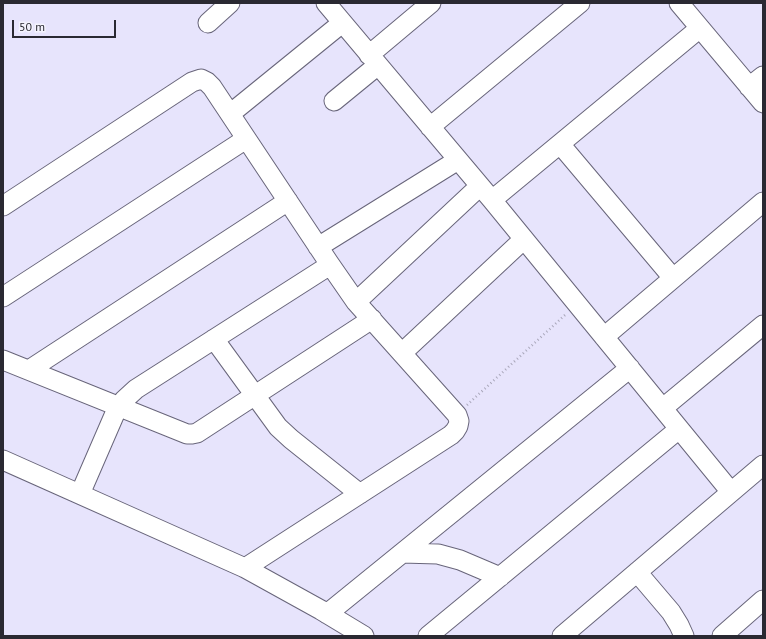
<!DOCTYPE html>
<html>
<head>
<meta charset="utf-8">
<style>
	body { margin:0 }
	#map { position:relative; width:766px; height:639px; overflow:hidden; background:#e7e4fc; font-family:"PT Sans",sans-serif }
	canvas { display:block }
	.frame { position:absolute; inset:0; border:4px solid #2a2932; pointer-events:none }
	.scale { position:absolute; left:12px; top:20px; width:104px; height:18px; box-sizing:border-box; border:2px solid #2a2932; border-top:0; padding-left:5px; font-size:12px; line-height:14px; white-space:nowrap; color:#2a2932; -webkit-text-stroke:3px #f4f3fd; paint-order:stroke }
</style>
</head>
<body>
<div id="map">
<canvas width="766" height="639"></canvas>
<div class="frame"></div>
<div class="scale">50 m</div>
</div>
<script>
const ctx = document.querySelector('canvas').getContext('2d');
ctx.lineJoin = 'round';
function poly(rows) {
  const path = new Path2D();
  for (const r of rows) {
    path.moveTo(r[0], r[1]);
    for (let i = 2; i < r.length; i += 2) path.lineTo(r[i], r[i + 1]);
  }
  return path;
}
function stroke(path, color, width, dash) {
  ctx.strokeStyle = color;
  ctx.lineWidth = width;
  ctx.lineCap = dash ? 'butt' : 'round';
  ctx.setLineDash(dash || []);
  ctx.stroke(path);
}
const minor = poly([
	[326,3,492,200,731,492],
	[679,3,763,103],
	[208,23,230,3],
	[369,55,431,3],
	[749,87,763,76],
	[334,101,378,65],
	[230,114,342,23],
	[430,127,580,3],
	[560,144,673,278],
	[492,200,700,28],
	[3,206,192,82,201,79,207,82,212,87,329,263,356,302,457,415,459,421,458,426,455,431,451,435,245,568],
	[318,247,458,160],
	[3,297,246,139],
	[356,302,480,186],
	[604,337,763,202],
	[214,339,278,427,291,439,360,494],
	[402,353,524,239],
	[3,360,187,434,192,434,197,433,372,319],
	[29,370,288,201],
	[663,408,763,325],
	[3,460,245,568,321,610,364,636],
	[80,494,116,411,124,400,136,389,330,265],
	[402,553,438,554,460,560,500,577],
	[637,572,671,612,679,625,684,636],
	[327,614,630,368],
	[428,636,679,429],
	[562,636,763,465],
	[722,636,763,600]
]);
stroke(minor, '#68657a', 21);
stroke(poly([
	[467,405,565,315]
]), '#a9a7ba', 2.5, [1, 3]);
stroke(minor, '#fff', 19);
</script>
</body>
</html>
